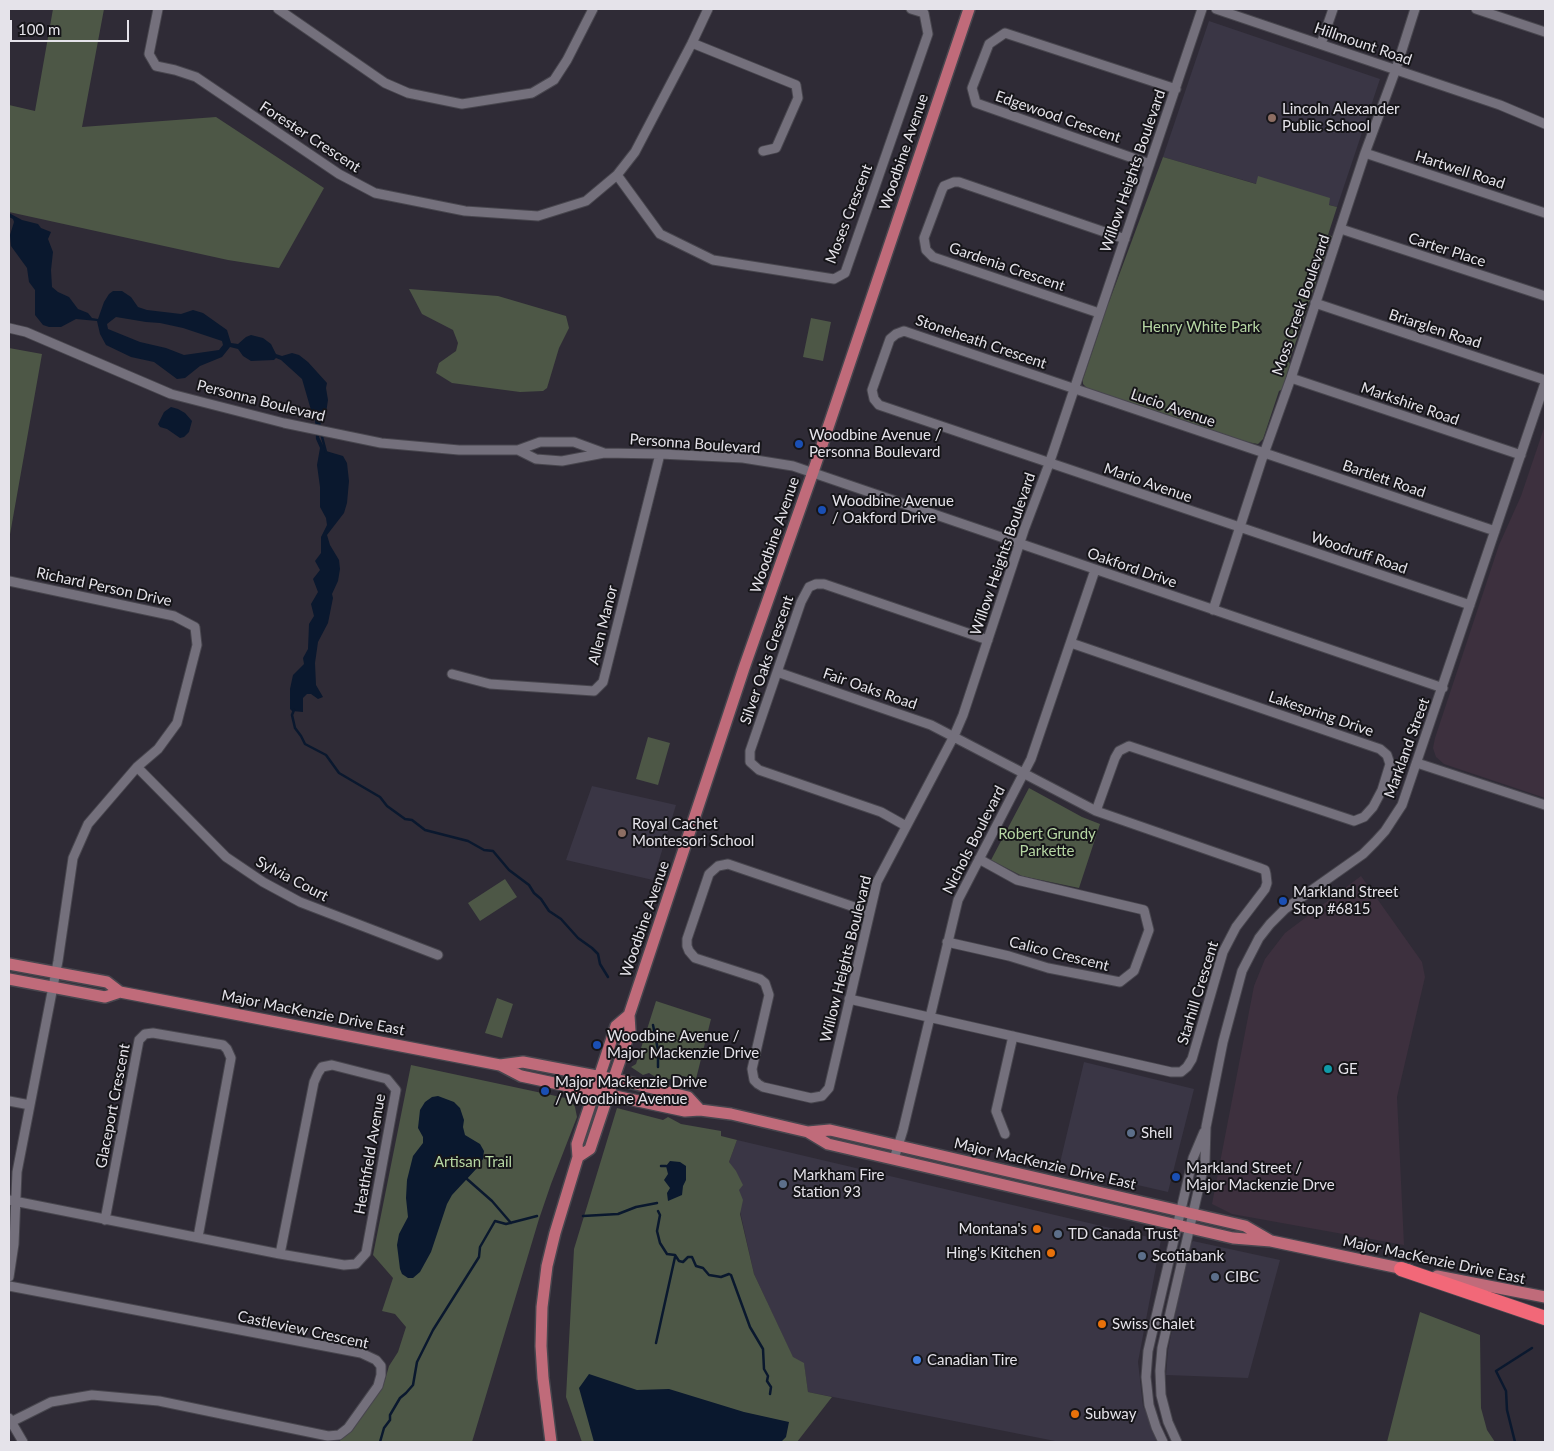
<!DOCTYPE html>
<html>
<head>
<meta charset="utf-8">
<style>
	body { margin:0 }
	#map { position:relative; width:1554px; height:1451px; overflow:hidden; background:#2f2b36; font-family:Lato,sans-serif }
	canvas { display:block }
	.frame { position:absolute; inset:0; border:10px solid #e5e3ea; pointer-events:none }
	.scale { position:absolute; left:10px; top:20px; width:119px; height:22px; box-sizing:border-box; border:2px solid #e5e3ea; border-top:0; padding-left:6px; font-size:15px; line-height:18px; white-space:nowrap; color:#e5e3ea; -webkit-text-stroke:4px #161519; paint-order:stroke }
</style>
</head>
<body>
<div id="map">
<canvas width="1554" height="1451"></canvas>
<div class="frame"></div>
<div class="scale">100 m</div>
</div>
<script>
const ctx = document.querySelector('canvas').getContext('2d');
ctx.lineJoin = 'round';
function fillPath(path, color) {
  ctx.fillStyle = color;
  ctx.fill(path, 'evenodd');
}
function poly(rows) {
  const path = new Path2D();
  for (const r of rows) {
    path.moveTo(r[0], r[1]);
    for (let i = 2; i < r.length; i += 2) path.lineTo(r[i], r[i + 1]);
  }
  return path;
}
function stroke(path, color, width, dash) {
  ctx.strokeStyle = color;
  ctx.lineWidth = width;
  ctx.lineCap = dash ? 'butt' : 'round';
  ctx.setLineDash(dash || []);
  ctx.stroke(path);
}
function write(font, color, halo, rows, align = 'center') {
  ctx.font = font + ' Lato,sans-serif';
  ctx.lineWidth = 4;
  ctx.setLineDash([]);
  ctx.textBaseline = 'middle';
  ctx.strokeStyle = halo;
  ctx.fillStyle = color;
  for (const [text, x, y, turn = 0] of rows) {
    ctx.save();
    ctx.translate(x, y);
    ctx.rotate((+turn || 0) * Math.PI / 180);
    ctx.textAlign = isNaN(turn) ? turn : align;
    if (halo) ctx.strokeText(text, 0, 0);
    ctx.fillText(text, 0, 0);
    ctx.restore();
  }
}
fillPath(poly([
	[1209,21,1380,79,1337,207,1163,157],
	[592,786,676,805,653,880,566,860],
	[1084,1062,1194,1089,1168,1192,1059,1167],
	[737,1140,1161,1240,1138,1362,1143,1406,1160,1442,1060,1442,808,1392,804,1364,793,1358,754,1274,729,1162],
	[1193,1241,1280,1260,1248,1378,1166,1375,1168,1350,1189,1245]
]), '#3a3645');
fillPath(poly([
	[1545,425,1545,798,1444,764,1436,757,1433,748,1435,738,1499,545,1521,496],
	[1361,876,1422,962,1425,977,1397,1097,1404,1245,1232,1214,1212,1204,1254,986,1265,959,1285,933]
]), '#3d303e');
fillPath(poly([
	[53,9,104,9,82,127,216,117,324,188,279,268,228,260,9,212,9,105,35,111],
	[1163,157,1256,184,1258,176,1330,198,1329,205,1337,207,1328,235,1335,237,1334,239,1330,241,1289,362,1291,366,1283,389,1279,391,1263,439,1258,444,1237,440,1088,389,1083,384,1083,379,1100,329,1099,326,1105,303,1109,302],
	[409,289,498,296,566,316,569,328,559,348,547,388,543,391,520,392,452,383,436,373,439,363,456,351,458,343,453,330,422,314],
	[811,318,831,322,823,361,803,357],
	[9,348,42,354,9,540],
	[648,737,670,743,658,785,636,779],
	[1029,788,1082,817,1100,824,1079,888,1022,876,991,860],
	[505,879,517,897,480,921,468,903],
	[497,998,513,1004,502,1038,485,1033],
	[656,1001,711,1019,696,1079,683,1076,662,1081,649,1073,643,1075,631,1067,636,1064],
	[411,1065,570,1099,575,1107,577,1117,551,1184,539,1219,472,1442,339,1442,385,1380,389,1366,398,1352,406,1327,395,1314,382,1311,393,1278,373,1255],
	[617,1108,663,1120,668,1117,681,1124,721,1131,721,1136,737,1140,729,1162,736,1171,743,1185,739,1190,743,1200,740,1214,754,1274,793,1357,804,1363,808,1392,832,1397,797,1442,582,1442,566,1397,574,1249],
	[1420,1312,1480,1335,1481,1408,1487,1430,1495,1442,1387,1442]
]), '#4d5746');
fillPath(poly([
	[9,213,22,220,38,224,41,228,51,232,48,239,53,252,51,270,52,287,58,292,69,297,78,309,88,313,92,318,98,319,104,302,109,294,113,291,122,291,131,297,138,307,147,310,181,314,193,310,203,313,227,330,231,343,238,344,246,337,251,335,263,338,271,344,276,354,282,356,292,353,299,355,308,362,327,383,326,388,328,400,326,413,321,421,319,437,326,451,343,456,347,463,349,481,347,503,344,513,327,535,330,545,339,560,340,569,338,581,332,594,333,598,328,623,318,642,315,663,316,685,323,697,318,699,311,694,307,694,303,698,303,712,292,711,290,709,290,689,293,675,304,664,303,658,308,649,309,624,314,616,311,604,318,592,313,579,320,570,315,561,321,553,321,537,327,525,326,518,320,507,320,487,317,465,320,448,316,439,315,420,313,417,302,379,281,360,276,358,274,360,251,361,243,356,238,349,230,347,222,357,200,366,185,378,177,379,154,362,131,357,106,345,100,334,97,321,76,319,61,327,49,327,43,325,35,315,35,290,29,282,27,268,11,246,10,235,14,222,13,219,9,217],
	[116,317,146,322,160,323,183,328,222,341,223,345,219,350,184,355,166,348,140,342,108,329,107,324],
	[171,407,178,409,185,413,192,421,189,432,184,437,180,438,167,429,160,427,158,424,164,412],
	[438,1096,454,1102,460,1108,464,1120,463,1127,465,1135,480,1144,484,1151,483,1159,478,1167,452,1195,447,1204,431,1252,420,1272,413,1278,408,1278,402,1274,400,1269,397,1245,399,1234,408,1217,406,1198,407,1180,413,1156,423,1143,423,1137,418,1128,420,1110,425,1102,432,1097],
	[670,1161,680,1162,686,1166,686,1180,683,1186,682,1195,668,1201,667,1193,670,1188,664,1180,668,1174,666,1166],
	[589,1374,637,1390,669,1389,744,1412,789,1422,786,1437,781,1442,594,1442,579,1388]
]), '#0a182e');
stroke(poly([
	[321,433,326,452],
	[294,710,292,715,295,728,301,736,305,744,326,755,339,773,380,797,387,806,405,819,412,820,425,830,468,841,484,850,493,851,509,870,529,885,534,893,541,899,549,911,561,919,578,938,592,948,598,954,600,964,608,977],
	[653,1025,658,1050,658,1067],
	[661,1166,666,1166],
	[467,1179,492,1201,511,1223],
	[658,1211,660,1215,657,1231,660,1243,667,1254,675,1255,679,1261,683,1262,688,1257,692,1257,696,1266,703,1268,709,1275,721,1277,729,1274,731,1275,750,1327,763,1349,764,1369,768,1376,767,1381,771,1387,770,1394],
	[583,1216,618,1214,636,1207,657,1203],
	[656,1343,675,1257],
	[380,1442,384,1428,390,1420,390,1415,400,1398,406,1393,413,1385,417,1362,433,1330,479,1257,480,1247,495,1221,506,1224,537,1216],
	[1515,1442,1507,1410,1506,1391,1496,1371,1532,1348]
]), '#0a182e', 2.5);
const minor = poly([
	[158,9,149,54,156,66,175,70,196,77,339,174,375,193,465,211,538,216,586,201,617,175,635,152,692,43,708,9],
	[278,9,385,83,408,93,462,104,532,93,554,80,567,60,593,9],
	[1216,9,1500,105,1545,124],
	[1476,9,1545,32],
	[692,43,796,85,798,98,776,148,763,151],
	[1321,44,1333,9],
	[1365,153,1545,213],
	[1150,164,976,103,972,88,989,44,1005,33,1176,89],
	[617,175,660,234,713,260,834,279,845,273,928,34,924,13,911,9],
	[1341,229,1545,296],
	[1315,303,1545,380],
	[1099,313,933,257,926,250,924,238,942,190,944,186,954,182,959,182,1125,239],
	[9,328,26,332,171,394,284,423,381,443,459,450,518,450,540,442,574,442,604,453],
	[1291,378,1521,455],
	[518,450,536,459,562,461,604,453,660,454,743,458,793,466,1443,688],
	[9,581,174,616,195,627,197,645,177,723,158,749,137,767,88,824,73,858,58,961,17,1172,14,1244,9,1277],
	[1470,605,879,405,874,399,872,390,890,339,896,334,904,331,1495,531],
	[1213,610,1261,462,1291,378,1365,153,1396,69,1415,9],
	[1071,643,1380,749,1387,755,1390,764,1382,790,1373,807,1364,817,1354,821,1129,746,1119,751,1115,758,1096,811],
	[777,672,931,725,1096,811,1260,868,1265,870,1266,874,1267,883,1265,889,1236,927,1223,952,1192,1059,1187,1067,1181,1072,1171,1072,849,999],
	[452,674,490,684,594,691,603,682,660,454],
	[1417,763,1545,805],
	[137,767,226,857,263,882,300,902,438,955],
	[906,826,881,812,759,770,750,762,750,751,801,602,809,587,816,584,824,584,988,640],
	[869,912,728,864,718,866,709,874,687,939,687,946,689,951,695,958,760,979,765,983,769,995,752,1069,754,1080,758,1084,763,1087,811,1098,822,1096,829,1088,877,882,954,736,963,715,1024,530,1049,464,1202,9],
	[947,942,1009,956,1048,968,1120,982,1134,971,1149,930,1144,910,1017,880,979,859],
	[9,1101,30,1105],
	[1005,1134,996,1111,1013,1036],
	[894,1159,903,1130,958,900,1031,759,1095,570],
	[9,1200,280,1254,344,1265,356,1264,366,1253,396,1090,387,1079,332,1065,322,1067,318,1073,314,1082,280,1254],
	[105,1220,139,1040,145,1034,153,1033,223,1045,227,1049,231,1058,198,1237],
	[9,1286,361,1353,376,1360,381,1366,381,1375,378,1386,348,1428,339,1435,328,1436,159,1401,92,1395,51,1402,9,1423],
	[9,1418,23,1442],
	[1163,1442,1156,1427,1149,1405,1146,1377,1148,1351,1193,1158,1204,1132],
	[1177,1442,1168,1422,1161,1395,1160,1371,1162,1348,1205,1161,1206,1127,1223,1042,1242,971,1259,938,1270,924,1285,909,1363,854,1375,842,1385,831,1402,805,1545,383]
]);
const major = poly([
	[9,964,107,982,120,992,500,1065,521,1076,685,1111,700,1110,731,1114,808,1132,830,1130,1245,1226,1271,1241],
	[9,979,105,997,120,992],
	[500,1065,523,1062,628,1082,688,1097,700,1110],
	[808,1132,828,1144,1190,1228,1233,1238,1271,1241,1409,1270],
	[578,1157,590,1149,604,1107,630,1031,629,1015,744,668,813,472,969,9],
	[1437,1276,1545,1297],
	[551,1442,543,1378,541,1346,542,1307,547,1266,555,1233,578,1157,577,1144,616,1026,629,1015]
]);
const highway = poly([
	[1401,1269,1545,1318]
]);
stroke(minor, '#48464e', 11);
stroke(major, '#48464e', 14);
stroke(highway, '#48464e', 16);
stroke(minor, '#74707c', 9);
stroke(major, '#c06b7a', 11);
stroke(highway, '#f26878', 14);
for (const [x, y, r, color] of [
	[1272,118,5,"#8d6e63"],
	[799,444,5,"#1a4fb4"],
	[822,510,5,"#1a4fb4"],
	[622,833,5,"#8d6e63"],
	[1283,901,5,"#1a4fb4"],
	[597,1045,5,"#1a4fb4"],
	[1328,1069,5,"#0f9aa8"],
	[545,1091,5,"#1a4fb4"],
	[1131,1133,5,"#5c6f8a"],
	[1176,1177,5,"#1a4fb4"],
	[783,1184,5,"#5c6f8a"],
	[1037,1229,5,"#e8710a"],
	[1058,1234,5,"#5c6f8a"],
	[1051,1253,5,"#e8710a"],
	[1142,1256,5,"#5c6f8a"],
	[1215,1277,5,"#5c6f8a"],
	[1102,1324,5,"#e8710a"],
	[917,1360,5,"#3f7fe0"],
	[1075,1414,5,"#e8710a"]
]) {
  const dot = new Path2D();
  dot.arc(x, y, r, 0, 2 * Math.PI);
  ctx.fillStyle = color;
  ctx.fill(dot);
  stroke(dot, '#161519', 2);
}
write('15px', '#e5e3ea', '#161519', [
	["Hillmount Road",1363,44,19],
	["Edgewood Crescent",1058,117,19],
	["Forester Crescent",310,137,33],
	["Woodbine Avenue",904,152,-71],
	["Hartwell Road",1460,170,18],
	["Willow Heights Boulevard",1133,171,-71],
	["Moses Crescent",849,214,-69],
	["Carter Place",1447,250,18],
	["Gardenia Crescent",1007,267,19],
	["Moss Creek Boulevard",1301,305,-71],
	["Briarglen Road",1435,329,18],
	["Stoneheath Crescent",981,342,19],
	["Personna Boulevard",261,401,14],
	["Markshire Road",1410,404,19],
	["Lucio Avenue",1173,408,19],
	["Personna Boulevard",695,444,4],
	["Bartlett Road",1384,479,19],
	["Mario Avenue",1148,483,19],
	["Woodbine Avenue",775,535,-71],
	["Woodruff Road",1359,553,19],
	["Willow Heights Boulevard",1003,554,-71],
	["Oakford Drive",1132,568,19],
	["Richard Person Drive",104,587,12],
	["Allen Manor",603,625,-76],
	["Silver Oaks Crescent",767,660,-71],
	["Fair Oaks Road",870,689,19],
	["Lakespring Drive",1321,714,19],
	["Markland Street",1407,748,-70],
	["Nichols Boulevard",974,840,-63],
	["Sylvia Court",292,879,28],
	["Woodbine Avenue",645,919,-71],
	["Calico Crescent",1059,954,14],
	["Willow Heights Boulevard",846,959,-76],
	["Starhill Crescent",1198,993,-73],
	["Major MacKenzie Drive East",313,1013,11],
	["Glaceport Crescent",113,1106,-79],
	["Heathfield Avenue",370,1154,-80],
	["Major MacKenzie Drive East",1045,1164,13],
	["Major MacKenzie Drive East",1434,1260,12],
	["Castleview Crescent",303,1330,12]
]);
write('15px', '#e5e3ea', '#161519', [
	["Lincoln Alexander",1282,109],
	["Public School",1282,126],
	["Woodbine Avenue /",809,435],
	["Personna Boulevard",809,452],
	["Woodbine Avenue",832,501],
	["/ Oakford Drive",832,518],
	["Royal Cachet",632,824],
	["Montessori School",632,841],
	["Markland Street",1293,892],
	["Stop #6815",1293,909],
	["Woodbine Avenue /",607,1036],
	["Major Mackenzie Drive",607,1053],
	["GE",1338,1069],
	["Major Mackenzie Drive",555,1082],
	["/ Woodbine Avenue",555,1099],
	["Shell",1141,1133],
	["Markland Street /",1186,1168],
	["Major Mackenzie Drve",1186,1185],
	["Markham Fire",793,1175],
	["Station 93",793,1192],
	["Montana's",1027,1229,"right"],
	["TD Canada Trust",1068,1234],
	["Hing's Kitchen",1041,1253,"right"],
	["Scotiabank",1152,1256],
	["CIBC",1225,1277],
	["Swiss Chalet",1112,1324],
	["Canadian Tire",927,1360],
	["Subway",1085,1414]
], 'left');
write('15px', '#b7d7a4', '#161519', [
	["Henry White Park",1201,327],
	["Robert Grundy",1047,834],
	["Parkette",1047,851],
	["Artisan Trail",473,1162]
]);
</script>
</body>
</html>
